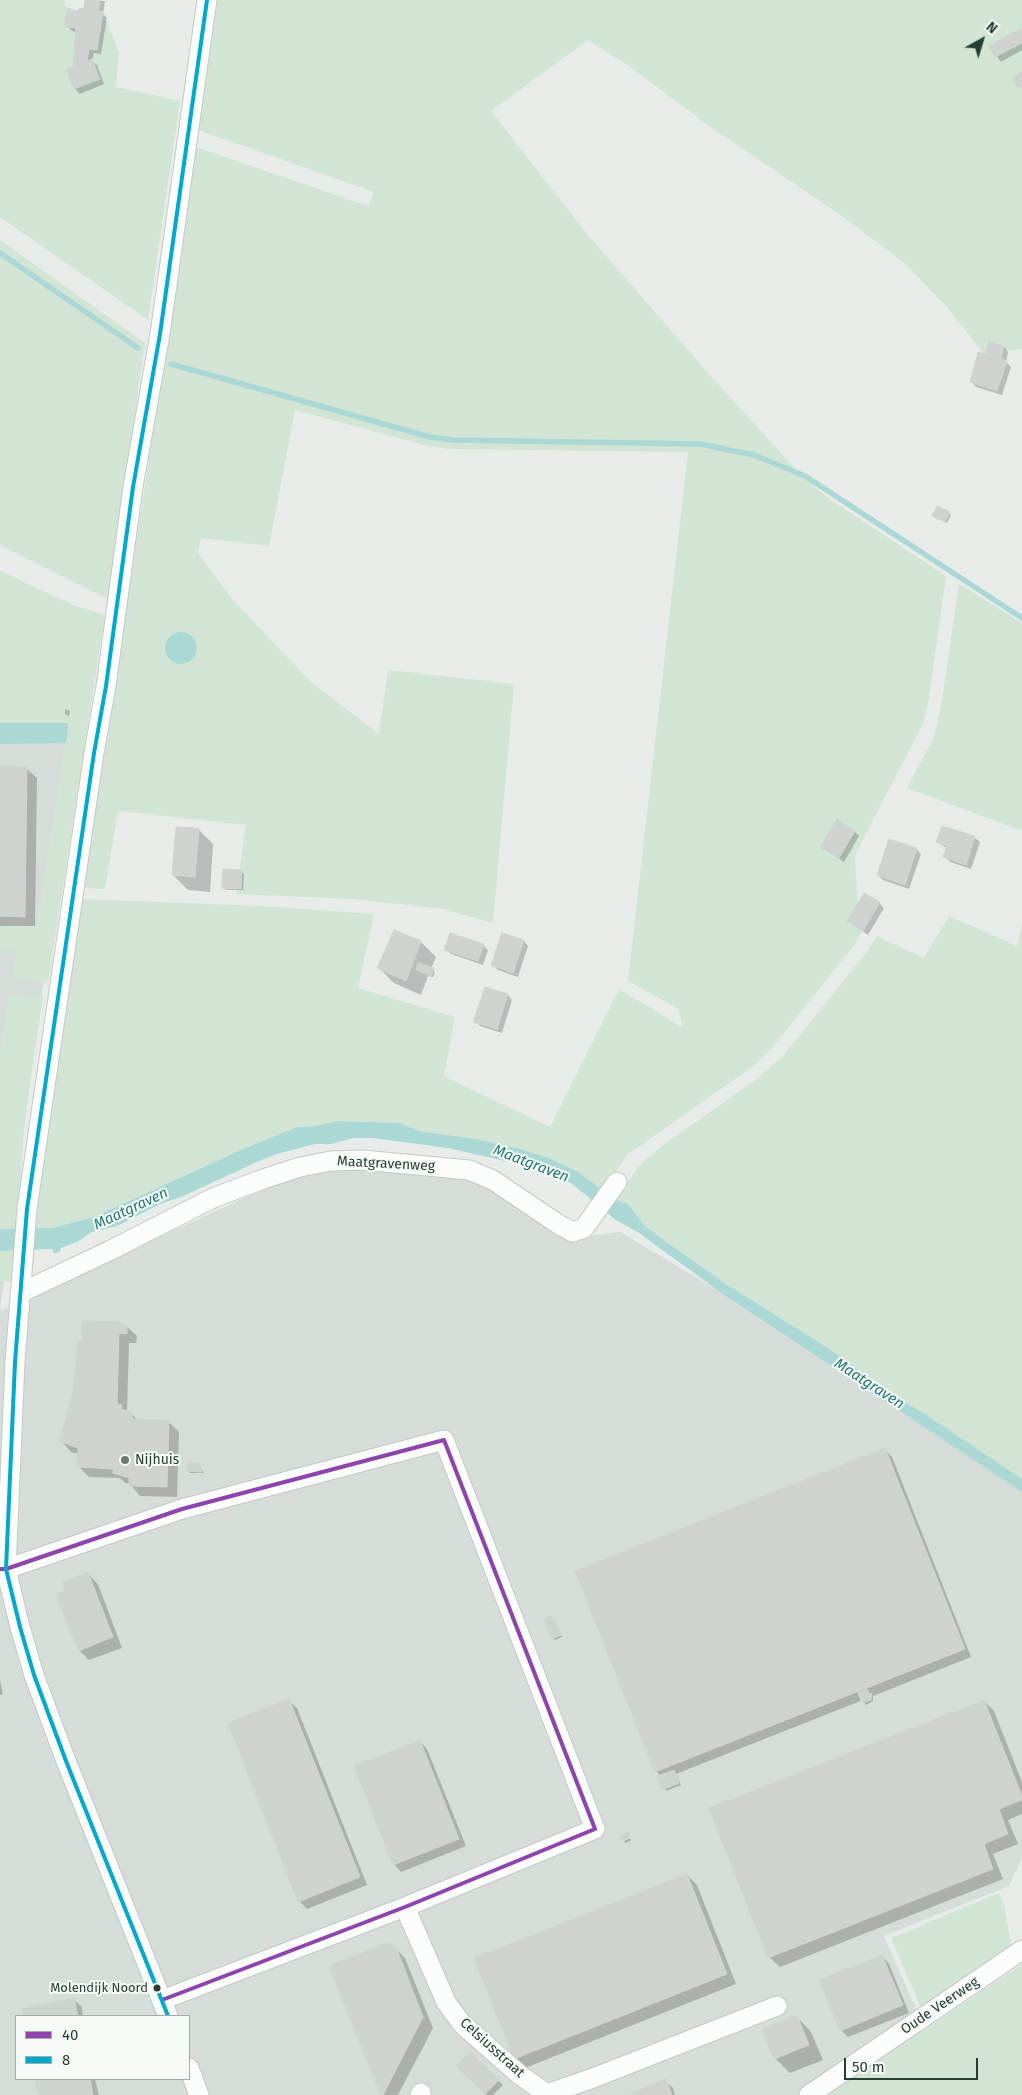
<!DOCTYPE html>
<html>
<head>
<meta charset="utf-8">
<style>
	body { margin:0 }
	#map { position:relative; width:1022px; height:2095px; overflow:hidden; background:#e7ece9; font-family:"Fira Sans",sans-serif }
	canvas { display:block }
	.legend { position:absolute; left:15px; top:2015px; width:175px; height:65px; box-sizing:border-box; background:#f6faf7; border:1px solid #a2afa9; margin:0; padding:6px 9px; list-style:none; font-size:15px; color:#253f33 }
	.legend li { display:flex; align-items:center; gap:10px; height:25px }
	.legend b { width:25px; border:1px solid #a2afa9 }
	.north { position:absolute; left:957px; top:15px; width:50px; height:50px; -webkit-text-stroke:4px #f6faf7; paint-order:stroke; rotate:39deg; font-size:14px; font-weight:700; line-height:20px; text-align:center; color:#253f33 }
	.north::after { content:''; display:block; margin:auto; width:18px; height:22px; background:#253f33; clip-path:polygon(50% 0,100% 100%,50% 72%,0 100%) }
	.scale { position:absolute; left:844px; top:2058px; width:134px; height:22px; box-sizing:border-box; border:2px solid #253f33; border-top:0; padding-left:6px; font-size:15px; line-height:18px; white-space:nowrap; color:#253f33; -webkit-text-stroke:4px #f6faf7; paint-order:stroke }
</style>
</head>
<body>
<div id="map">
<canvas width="1022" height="2095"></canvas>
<ul class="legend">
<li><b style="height:6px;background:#8e44ad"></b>40</li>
<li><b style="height:6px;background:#00a9ce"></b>8</li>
</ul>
<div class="north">N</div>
<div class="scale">50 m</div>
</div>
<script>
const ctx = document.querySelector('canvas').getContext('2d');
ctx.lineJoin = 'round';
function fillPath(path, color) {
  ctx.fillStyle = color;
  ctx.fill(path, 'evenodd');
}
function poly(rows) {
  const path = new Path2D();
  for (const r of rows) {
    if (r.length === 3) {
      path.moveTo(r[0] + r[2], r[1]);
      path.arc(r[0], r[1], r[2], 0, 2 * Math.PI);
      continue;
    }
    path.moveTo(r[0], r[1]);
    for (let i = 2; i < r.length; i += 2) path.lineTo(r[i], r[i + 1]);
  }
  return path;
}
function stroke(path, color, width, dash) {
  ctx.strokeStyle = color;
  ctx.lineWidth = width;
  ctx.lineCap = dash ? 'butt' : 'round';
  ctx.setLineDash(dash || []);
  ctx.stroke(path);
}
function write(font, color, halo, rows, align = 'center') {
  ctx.font = font + ' "Fira Sans",sans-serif';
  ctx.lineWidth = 4;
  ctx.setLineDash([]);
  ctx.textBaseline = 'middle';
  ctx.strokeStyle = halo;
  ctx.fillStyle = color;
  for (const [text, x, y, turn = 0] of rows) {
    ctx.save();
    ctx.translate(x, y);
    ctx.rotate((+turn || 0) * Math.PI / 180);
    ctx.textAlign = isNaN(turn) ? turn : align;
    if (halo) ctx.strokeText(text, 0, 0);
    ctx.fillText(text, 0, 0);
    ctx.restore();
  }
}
fillPath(poly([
	[0,734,76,735,0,1311,279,1182,328,1172,375,1169,476,1179,570,1238,620,1232,1022,1471,1022,1858,1009,1886,884,1936,929,2039,843,2095,0,2095],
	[16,2016,189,2016,189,2079,16,2079]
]), '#d6ddd8');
fillPath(poly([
	[0,0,65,0,64,6,106,21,119,52,116,87,180,101,148,320,0,217],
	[218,0,1022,0,1022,349,983,353,946,306,902,261,839,214,712,128,626,64,588,40,491,111,587,234,708,373,801,475,828,498,946,576,928,704,923,724,855,855,857,896,866,925,855,944,772,1048,752,1067,627,1155,602,1191,578,1172,549,1158,517,1148,476,1139,419,1131,399,1123,338,1121,316,1126,297,1127,243,1149,94,1217,52,1228,32,1230,82,899,261,906,374,914,358,988,455,1017,444,1076,550,1127,619,989,682,1027,679,1009,628,981,688,452,450,449,428,446,295,410,269,546,201,538,198,553,233,600,311,682,379,734,388,670,514,684,493,923,443,909,353,899,236,894,246,825,118,811,105,889,84,888,196,147,368,206,374,192,198,130],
	[183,632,192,638,197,643,198,648,195,654,186,664,180,664,168,656,166,649,176,633],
	[0,240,145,343,108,599,0,545],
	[0,571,76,606,105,615,48,982,17,979,12,974,17,951,0,949,0,925,37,926,68,723,0,723],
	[959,584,1022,623,1022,831,907,788,934,737,941,707],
	[949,916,1017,946,1022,923,1022,1479,925,1414,900,1400,825,1346,726,1284,661,1238,644,1225,628,1204,614,1199,619,1191,625,1186,640,1165,663,1145,757,1079,783,1056,865,954,877,936,924,958],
	[9,994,43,997,25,1115,17,1230,0,1229,0,1053],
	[0,1251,15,1251,13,1282,0,1281],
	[999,1893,1004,1904,1012,1951,923,2013,891,1938],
	[1022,1964,1022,2095,827,2095]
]), '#d2e4d4');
fillPath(poly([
	[181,648,16],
	[0,723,68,723,67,740,65,743,0,744],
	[338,1121,399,1123,419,1131,476,1139,517,1148,549,1158,578,1172,614,1199,628,1204,644,1225,661,1238,726,1284,825,1346,900,1400,925,1414,1022,1479,1022,1492,720,1292,639,1233,616,1220,571,1183,544,1172,509,1162,448,1148,372,1138,353,1138,331,1144,315,1144,277,1154,259,1161,181,1197,160,1204,117,1226,92,1232,77,1242,61,1248,60,1252,54,1253,52,1249,0,1251,0,1229,52,1228,94,1217,243,1149,297,1127,316,1126]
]), '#abd8d5');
fillPath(poly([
	[86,0,105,1,103,14,107,18,101,54,94,53,92,61,97,65,104,84,80,94,75,89,77,32,72,31,67,26,79,12,85,10],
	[1022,31,1022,50,1001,62,991,47],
	[1004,347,1008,352,1006,362,1011,367,1002,395,976,387,972,382,986,356],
	[949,513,951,515,947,523,933,516],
	[65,709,70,711,69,716,65,714],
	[0,767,26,768,37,778,35,926,0,926],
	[942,827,975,838,980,842,971,869,950,862,945,857,948,849,937,842],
	[199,830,213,844,210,892,188,890,173,875],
	[855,832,859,836,844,862,822,847],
	[916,849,921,854,909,889,883,880,878,875],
	[241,872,244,874,243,890,226,890,223,887],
	[879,903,884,908,868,935,849,921],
	[394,931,421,942,436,957,431,969,435,972,433,977,428,976,421,995,394,983,379,968],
	[503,934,524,941,528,946,518,977,498,970,493,965],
	[483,945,488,950,483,965,451,954,446,949],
	[508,995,512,1000,502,1033,480,1026,475,1021],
	[119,1324,126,1326,137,1336,136,1343,129,1343,127,1412,131,1413,138,1421,169,1422,179,1432,177,1497,140,1496,130,1484,125,1483,120,1478,89,1477,79,1467,79,1454,71,1452,61,1441],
	[884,1449,892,1457,971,1657,873,1696,873,1701,866,1705,863,1700,676,1774,681,1785,666,1791,661,1776,656,1771],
	[199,1464,204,1473,190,1473,188,1471],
	[87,1573,98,1584,122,1648,89,1660,79,1650,65,1593],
	[553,1617,562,1637,555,1640,553,1638],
	[0,1680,3,1694,0,1695],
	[289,1701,297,1708,367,1885,307,1909,299,1901],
	[984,1701,994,1711,1022,1782,1022,1814,1008,1820,1018,1844,993,1854,1003,1879,780,1967,769,1957],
	[420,1741,427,1749,466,1846,401,1872,394,1864],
	[627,1834,631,1840,626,1843,624,1841],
	[687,1875,697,1885,736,1984,525,2068,515,2058],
	[395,1948,405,1958,433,2028,398,2095,382,2095],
	[882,1956,889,1964,909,2013,848,2037,841,2030],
	[74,2000,82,2007,83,2016,24,2016,23,2009],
	[797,2017,811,2032,823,2060,790,2073,775,2058,764,2030],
	[470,2054,503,2085,493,2095,487,2095,458,2066],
	[37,2079,95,2079,99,2095,40,2095],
	[665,2081,673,2088,675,2095,630,2095]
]), '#0003');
stroke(poly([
	[0,253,138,348],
	[171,364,430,437,453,440,700,444,754,455,805,476,1022,618]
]), '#abd8d5', 5.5);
const building = poly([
	[85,0,100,0,98,11,103,12,97,50,89,49,87,61,92,59,100,79,74,89,66,69,73,67,76,28,65,27,65,19,68,9,78,11,79,8,84,9,85,0],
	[1022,28,1022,43,995,57,989,46,1022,28],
	[1022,71,1022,86,1019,89,1012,79,1022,71],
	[989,341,1004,346,1001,359,1007,361,997,391,970,382,978,352,985,354,989,341],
	[937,506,950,512,945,522,932,516,937,506],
	[0,766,27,767,25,917,0,916,0,766],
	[837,819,855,831,839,858,820,847,837,819],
	[942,826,975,836,966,865,943,857,947,846,936,842,942,826],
	[176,827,199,828,195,877,172,875,176,827],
	[889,839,917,848,905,885,877,875,889,839],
	[223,869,242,870,241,889,222,888,223,869],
	[864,893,880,902,863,931,847,921,864,893],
	[394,930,421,941,406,981,377,968,394,930],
	[450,933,484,944,478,961,444,950,450,933],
	[502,933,524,940,513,973,491,965,502,933],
	[418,963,434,968,431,976,416,970,418,963],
	[485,987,508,994,497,1029,473,1022,485,987],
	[82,1321,120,1322,119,1324,127,1325,127,1334,119,1333,117,1404,122,1405,121,1409,132,1412,132,1419,169,1420,167,1487,129,1486,129,1478,113,1473,113,1469,77,1467,78,1448,61,1442,59,1443,73,1393,78,1341,82,1341,82,1321],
	[885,1448,965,1649,655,1772,575,1571,885,1448],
	[187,1462,200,1463,202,1472,186,1471,187,1462],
	[88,1572,113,1637,78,1651,56,1594,64,1592,64,1582,62,1582,88,1572],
	[553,1616,561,1635,552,1639,544,1619,553,1616],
	[867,1689,869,1694,872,1693,871,1700,862,1703,858,1693,867,1689],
	[289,1699,360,1877,298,1902,228,1723,289,1699],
	[984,1700,1022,1796,1022,1800,999,1809,1008,1834,984,1844,993,1869,768,1958,709,1808,984,1700],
	[420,1740,459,1839,393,1865,354,1766,420,1740],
	[674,1770,679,1783,662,1790,657,1776,674,1770],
	[628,1832,630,1838,623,1841,620,1835,628,1832],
	[687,1874,727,1974,514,2059,474,1958,687,1874],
	[387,1943,396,1947,423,2017,383,2095,381,2095,329,1966,387,1943],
	[882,1955,903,2005,840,2031,819,1980,882,1955],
	[74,1998,78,2016,23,2016,22,2008,74,1998],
	[797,2015,809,2045,774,2059,762,2029,797,2015],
	[470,2052,499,2080,485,2094,456,2066,470,2052],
	[35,2079,90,2079,93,2095,38,2095,35,2079],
	[666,2079,672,2095,628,2095,666,2079]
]);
fillPath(building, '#ced3d0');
stroke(building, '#d0d5d2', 1);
const minor = poly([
	[20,1293,111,1250,213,1198,263,1179,300,1167,331,1161,363,1160,469,1170,493,1180,558,1224,573,1232,584,1228,617,1182],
	[0,1569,6,1569,182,1509,444,1440,595,1829,405,1907,162,2000],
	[405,1907,446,2002,462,2024,520,2075,547,2094,593,2078,777,2006],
	[168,2016,66,1761,34,1675,20,1627,6,1569,15,1362,27,1209,94,753,106,686,133,487,160,334,207,0],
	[189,2068,199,2095],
	[420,2095,421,2093],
	[809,2095,1022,1950]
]);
stroke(minor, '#c4c9c6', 21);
stroke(minor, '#fbfcfc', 19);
stroke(poly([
	[0,1569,6,1569,182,1509,444,1440,595,1829,405,1907,162,2000]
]), '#8e44ad', 4);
stroke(poly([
	[168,2016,66,1761,34,1675,20,1627,6,1569,15,1362,27,1209,94,753,106,686,133,487,160,334,207,0]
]), '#00a9ce', 4);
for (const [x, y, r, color] of [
	[125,1460,5,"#697c73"],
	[157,1988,4.5,"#253f33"]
]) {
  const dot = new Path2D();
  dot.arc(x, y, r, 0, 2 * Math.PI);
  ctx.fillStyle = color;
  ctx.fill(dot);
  stroke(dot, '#f6faf7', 2);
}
write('13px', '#253f33', '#f6faf7', [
	["Molendijk Noord",148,1988]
], 'right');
write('14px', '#253f33', '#f6faf7', [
	["Maatgravenweg",386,1164,3],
	["Oude Veerweg",940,2006,-34],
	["Celsiusstraat",492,2048,42]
]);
write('14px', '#253f33', '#f6faf7', [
	["Nijhuis",135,1460]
], 'left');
write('italic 15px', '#227877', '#f6faf7', [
	["Maatgraven",531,1164,21],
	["Maatgraven",131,1209,-25],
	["Maatgraven",869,1384,33]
]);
</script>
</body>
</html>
